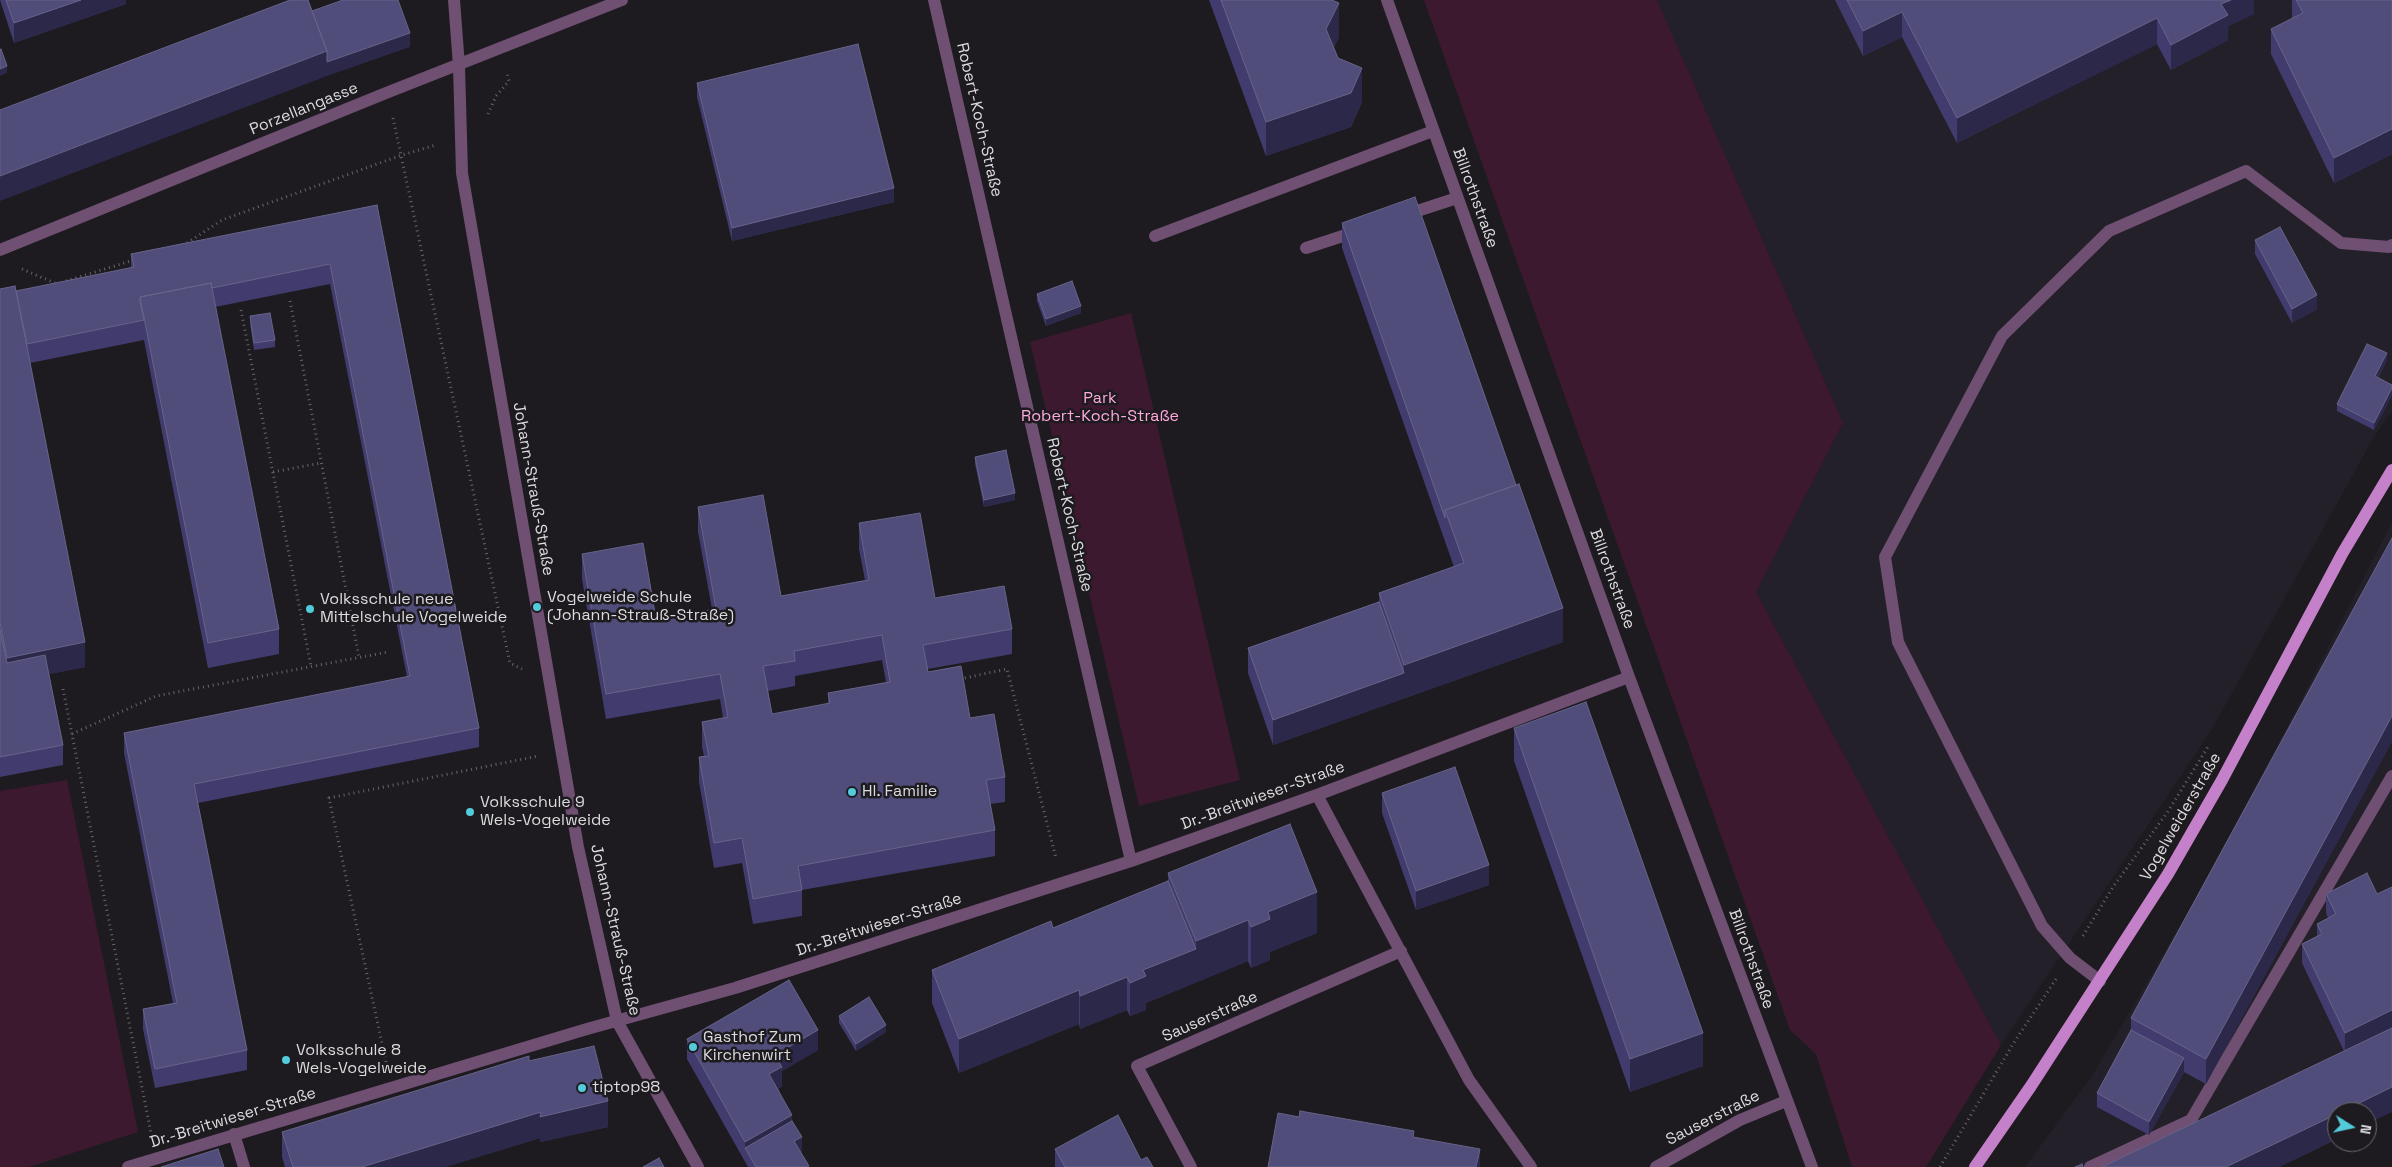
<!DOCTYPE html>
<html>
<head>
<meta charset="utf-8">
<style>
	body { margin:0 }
	#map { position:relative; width:2392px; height:1167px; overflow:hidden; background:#1d1b1f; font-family:"Space Grotesk",sans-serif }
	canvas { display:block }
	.north { position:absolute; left:2327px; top:1102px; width:50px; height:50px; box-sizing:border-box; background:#1d1b1f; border:1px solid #69686b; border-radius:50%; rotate:100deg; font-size:14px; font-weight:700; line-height:20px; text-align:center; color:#dcdbde }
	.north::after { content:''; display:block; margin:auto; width:18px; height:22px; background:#53cbdb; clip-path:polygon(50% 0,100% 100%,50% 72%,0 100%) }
</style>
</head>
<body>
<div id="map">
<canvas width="2392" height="1167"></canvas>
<div class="north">N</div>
</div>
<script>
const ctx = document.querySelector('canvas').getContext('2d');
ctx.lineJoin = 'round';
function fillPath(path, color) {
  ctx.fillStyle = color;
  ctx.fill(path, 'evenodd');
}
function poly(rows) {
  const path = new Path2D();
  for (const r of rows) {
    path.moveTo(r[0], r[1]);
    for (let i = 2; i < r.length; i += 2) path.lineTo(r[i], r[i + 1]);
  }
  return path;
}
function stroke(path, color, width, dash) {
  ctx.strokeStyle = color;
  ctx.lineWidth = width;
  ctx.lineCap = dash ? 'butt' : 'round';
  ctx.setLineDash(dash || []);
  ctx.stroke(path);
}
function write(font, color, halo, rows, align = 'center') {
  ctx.font = font + ' "Space Grotesk",sans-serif';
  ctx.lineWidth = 5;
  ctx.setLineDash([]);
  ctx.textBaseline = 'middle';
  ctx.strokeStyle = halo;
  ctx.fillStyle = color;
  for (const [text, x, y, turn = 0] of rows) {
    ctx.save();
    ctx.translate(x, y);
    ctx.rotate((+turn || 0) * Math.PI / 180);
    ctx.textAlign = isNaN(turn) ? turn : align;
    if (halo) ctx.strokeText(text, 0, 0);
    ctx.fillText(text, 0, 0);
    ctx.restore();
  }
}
fillPath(poly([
	[1657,0,2392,0,2392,411,2374,437,2212,729,2001,1045,1756,592,1843,423],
	[2392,522,2392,1107,2367,1112,2337,1112,2271,1167,2025,1167,2092,1076,2200,891,2299,704]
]), '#24202a');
fillPath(poly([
	[1424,0,1657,0,1843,423,1756,592,2001,1045,1926,1167,1852,1167,1816,1054,1790,1030],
	[1131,313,1240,780,1139,806,1030,342],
	[67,780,138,1132,29,1167,0,1167,0,791]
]), '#3d1930');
stroke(poly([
	[488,114,496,96,509,81,507,72],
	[393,118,510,663,522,669],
	[187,243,222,220,402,155,436,145],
	[22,269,57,284],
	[66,281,134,260],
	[290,301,359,657],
	[241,310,311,666],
	[273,472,321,463],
	[960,679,1007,669,1056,858],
	[63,689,151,1133],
	[72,734,156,696,388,652],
	[2083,936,2113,887,2169,810,2209,745],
	[386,1062,329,798,538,756],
	[1940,1167,2013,1044,2056,979]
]), '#666568', 3, [1, 4]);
stroke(poly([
	[454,0,459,66,462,173,578,847,617,1021,698,1167],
	[934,0,1131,861],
	[1387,0,1629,677,1812,1167],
	[1405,215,1457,198],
	[1155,236,1433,131],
	[1306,248,1358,231],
	[0,250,386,93,622,0],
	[1317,795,1469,1080,1531,1167],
	[2100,981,2070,958,2042,926,1898,642,1885,557,2002,336,2109,231,2246,171,2341,243,2389,247,2392,245],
	[234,1134,244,1167],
	[128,1167,587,1029,735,988,1131,861,1317,795,1629,677],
	[1191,1167,1137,1066,1401,951],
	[1656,1167,1740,1120,1786,1101],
	[2090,1167,2191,1120,2392,776]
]), '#6f4f72', 12);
stroke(poly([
	[1975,1167,2031,1086,2168,874,2222,780,2342,554,2392,470]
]), '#c481ca', 12);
fillPath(poly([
	[0,0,126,0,126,4,14,43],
	[1209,0,1332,0,1339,37,1334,47,1338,58,1362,102,1351,127,1266,156],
	[1835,0,2254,0,2254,14,2228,26,2228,40,2171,70,2157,44,1957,143,1902,37,1863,56],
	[2292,0,2392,0,2392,154,2334,183,2271,54,2271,29,2292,18],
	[697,83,894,202,732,241,697,97],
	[377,205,479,728,479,747,198,803,247,1050,247,1070,155,1088,143,1029,143,1009,173,1003,124,753,124,733,407,677,330,284,215,307,279,629,279,654,208,668,144,340,30,363,85,667,49,674,63,745,63,765,0,777,0,289,16,291,131,268,131,254],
	[1342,223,1563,642,1273,745,1248,673,1248,648,1379,602,1379,593,1454,567,1342,248],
	[2255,240,2317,309,2292,323,2255,254],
	[1037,294,1081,313,1046,326,1037,301],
	[250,316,275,340,275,347,254,350,250,323],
	[2387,360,2378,378,2392,388,2392,395,2374,430,2337,411,2337,404],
	[975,457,1015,500,984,507,975,464],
	[698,507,781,596,865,580,859,549,859,523,935,598,1012,629,1012,654,928,669,928,672,970,718,1005,777,1005,802,990,804,995,830,995,856,802,890,802,916,753,924,742,863,714,868,699,782,699,757,704,756,702,747,702,722,723,718,720,699,606,719,582,579,582,554,656,619,712,609,698,532],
	[882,660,886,682,828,693,828,704,772,714,768,691,795,686,795,676],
	[2392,538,2392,741,2206,1084,2184,1072,2149,1135,2097,1107,2097,1093,2131,1030,2131,1018],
	[1514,728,1703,1066,1630,1092,1514,761],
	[1382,793,1489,885,1416,910,1382,813],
	[1168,873,1317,933,1270,952,1270,960,1251,968,1248,961,1146,1003,1146,1010,1130,1016,1127,1010,1080,1029,1079,1024,959,1073,932,1003,932,970,1053,928,1168,881],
	[2326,894,2377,894,2337,1112,2337,1139,2279,1167,2344,1051,2302,963,2302,944,2317,936,2317,924,2328,918,2326,913],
	[839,1016,886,1032,856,1051,839,1023],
	[687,1039,818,1050,782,1071,782,1086,778,1089,792,1121,802,1151,800,1152,809,1167,748,1167,687,1059],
	[529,1061,608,1127,540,1142,540,1138,445,1167,285,1167,282,1157,282,1132],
	[1055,1149,1141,1160,1153,1167,1055,1167]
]), '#413c6d');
fillPath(poly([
	[81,0,126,0,126,4,14,43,14,23],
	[2231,0,2254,0,2254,14,2228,26,2228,40,2171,70,2171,45,2221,4],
	[1339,3,1339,37,1326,63,1326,29],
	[1902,12,1902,37,1863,56,1863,31],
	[2157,18,2157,44,1957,143,1957,118],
	[410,33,410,47,327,76,327,62],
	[327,51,327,76,0,201,0,176],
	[7,66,7,73,0,76,0,69],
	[1362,68,1362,102,1351,127,1266,156,1266,122],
	[2392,129,2392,154,2334,183,2334,158],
	[894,188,894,202,732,241,732,228],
	[2317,295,2317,309,2292,323,2292,309],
	[1081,306,1081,313,1046,326,1046,319],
	[2387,353,2387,360,2375,383,2375,376],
	[2392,388,2392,395,2374,430,2374,423],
	[1015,493,1015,500,984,507,984,500],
	[1563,608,1563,642,1273,745,1273,720,1404,673,1404,665],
	[85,642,85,667,7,683,7,658],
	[2392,716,2392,741,2206,1084,2206,1059],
	[1489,865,1489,885,1416,910,1416,891],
	[1317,892,1317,933,1270,952,1270,960,1251,968,1251,927,1268,912],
	[1248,920,1248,961,1146,1003,1146,1010,1130,1016,1130,983,1143,970,1196,949,1196,941],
	[1127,977,1127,1010,1080,1029,1080,996],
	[1079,990,1079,1024,959,1073,959,1039],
	[2392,1010,2392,1030,2345,1053,2345,1033],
	[886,1025,886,1032,856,1051,856,1044],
	[818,1030,818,1050,782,1071,782,1086,769,1094,769,1074,775,1055],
	[1703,1033,1703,1066,1630,1092,1630,1059],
	[2184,1058,2184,1072,2149,1135,2149,1122],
	[2392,1087,2392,1112,2367,1124,2367,1112,2341,1112],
	[608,1101,608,1127,540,1142,540,1138,445,1167,362,1167,541,1112],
	[2337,1114,2337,1139,2279,1167,2226,1167],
	[792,1115,792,1135,745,1148,745,1142],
	[802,1137,802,1151,794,1155,794,1141],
	[1480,1149,1480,1167,1476,1167]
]), '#2b2849');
const building = poly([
	[6,0,81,0,14,23,6,0],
	[290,0,308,0,327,51,0,176,0,110,290,0],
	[343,0,398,0,410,33,327,62,327,51,312,11,343,0],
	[1221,0,1332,0,1339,3,1326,29,1338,58,1362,68,1351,93,1266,122,1221,0],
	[1847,0,2231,0,2221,4,2228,15,2171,45,2157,18,1957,118,1902,12,1863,31,1847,0],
	[2296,0,2392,0,2392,129,2334,158,2271,29,2303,13,2296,0],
	[858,44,894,188,732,228,697,83,858,44],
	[1,49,7,66,0,69,0,50,1,49],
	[1415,197,1516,485,1445,510,1445,518,1342,223,1415,197],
	[377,205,479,728,194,784,247,1050,155,1069,143,1009,177,1003,124,733,410,676,330,264,212,288,211,283,140,297,140,302,144,320,27,344,16,291,134,267,131,254,377,205],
	[2280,227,2317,295,2292,309,2255,240,2280,227],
	[1072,281,1081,306,1046,319,1037,294,1072,281],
	[211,283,279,629,208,643,140,297,211,283],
	[15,286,85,642,7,658,0,623,0,289,15,286],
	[270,313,275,340,254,343,250,316,270,313],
	[2367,344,2387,353,2375,376,2392,385,2392,388,2374,423,2337,404,2367,344],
	[1006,450,1015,493,984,500,975,457,1006,450],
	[1519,484,1563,608,1404,665,1379,593,1464,563,1445,510,1519,484],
	[763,495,781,596,869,580,859,523,920,513,935,598,1004,586,1012,629,923,645,928,672,961,666,970,718,994,714,1005,777,986,780,995,830,798,866,802,890,753,899,742,838,714,843,699,757,709,756,702,722,728,717,720,674,606,694,582,554,643,543,656,619,716,609,698,507,763,495],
	[882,635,890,682,828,693,830,703,772,714,763,666,795,661,794,651,882,635],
	[2392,538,2392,716,2206,1059,2131,1018,2392,538],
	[1379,602,1404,673,1273,720,1248,648,1379,602],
	[0,630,7,663,45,655,63,745,0,757,0,630],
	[1586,702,1703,1033,1630,1059,1514,728,1586,702],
	[1455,767,1489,865,1416,891,1382,793,1455,767],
	[1290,824,1317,892,1268,912,1270,919,1251,927,1248,920,1196,941,1168,873,1290,824],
	[2367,873,2377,894,2392,887,2392,1010,2345,1033,2302,944,2322,934,2317,924,2336,914,2326,894,2367,873],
	[1168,881,1196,949,1143,970,1146,976,1130,983,1127,977,1080,996,1079,990,959,1039,932,970,1051,921,1053,928,1168,881],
	[789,980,818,1030,775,1055,782,1067,769,1074,792,1115,745,1142,687,1039,789,980],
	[869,997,886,1025,856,1044,839,1016,869,997],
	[2392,1028,2392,1087,2341,1112,2337,1112,2337,1114,2226,1167,2102,1167,2392,1028],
	[2131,1030,2184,1058,2149,1122,2097,1093,2131,1030],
	[594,1046,608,1101,540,1117,541,1112,362,1167,293,1167,282,1132,529,1056,529,1061,594,1046],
	[1300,1111,1414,1131,1413,1137,1480,1149,1476,1167,1268,1167,1278,1113,1299,1117,1300,1111],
	[1118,1115,1141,1160,1147,1157,1153,1167,1065,1167,1055,1149,1118,1115],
	[792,1121,802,1137,794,1141,809,1166,807,1167,756,1167,745,1148,792,1121],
	[218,1149,224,1167,161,1167,218,1149],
	[659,1158,664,1167,643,1167,659,1158],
	[2082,1164,2083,1167,2075,1167,2082,1164]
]);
fillPath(building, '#514d7a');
stroke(building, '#676389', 1);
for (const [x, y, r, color] of [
	[537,607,5,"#53cbdb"],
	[310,609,5,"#53cbdb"],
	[852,792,5,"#53cbdb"],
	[470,812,5,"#53cbdb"],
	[693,1047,5,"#53cbdb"],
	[286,1060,5,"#53cbdb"],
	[582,1088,5,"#53cbdb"]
]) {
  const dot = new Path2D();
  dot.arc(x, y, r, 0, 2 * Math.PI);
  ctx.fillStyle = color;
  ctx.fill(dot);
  stroke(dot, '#1d1b1f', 2);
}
write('16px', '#dcdbde', '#1d1b1f', [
	["Porzellangasse",304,109,-22],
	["Robert-Koch-Straße",979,120,77],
	["Billrothstraße",1475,198,70],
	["Johann-Strauß-Straße",533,489,80],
	["Robert-Koch-Straße",1069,515,77],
	["Billrothstraße",1612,579,70],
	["Dr.-Breitwieser-Straße",1263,796,-20],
	["Vogelweiderstraße",2181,817,-60],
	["Dr.-Breitwieser-Straße",879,925,-18],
	["Johann-Strauß-Straße",615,930,77],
	["Billrothstraße",1751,959,70],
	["Sauserstraße",1210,1017,-24],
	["Dr.-Breitwieser-Straße",233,1118,-17],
	["Sauserstraße",1713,1118,-27]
]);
write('16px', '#ffa8dc', '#1d1b1f', [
	["Park",1100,399],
	["Robert-Koch-Straße",1100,417]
]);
write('16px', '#dcdbde', '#1d1b1f', [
	["Vogelweide Schule",547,598],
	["(Johann-Strauß-Straße)",547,616],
	["Volksschule neue",320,600],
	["Mittelschule Vogelweide",320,618],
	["Hl. Familie",862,792],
	["Volksschule 9",480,803],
	["Wels-Vogelweide",480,821],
	["Gasthof Zum",703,1038],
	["Kirchenwirt",703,1056],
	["Volksschule 8",296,1051],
	["Wels-Vogelweide",296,1069],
	["tiptop98",592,1088]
], 'left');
</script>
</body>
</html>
